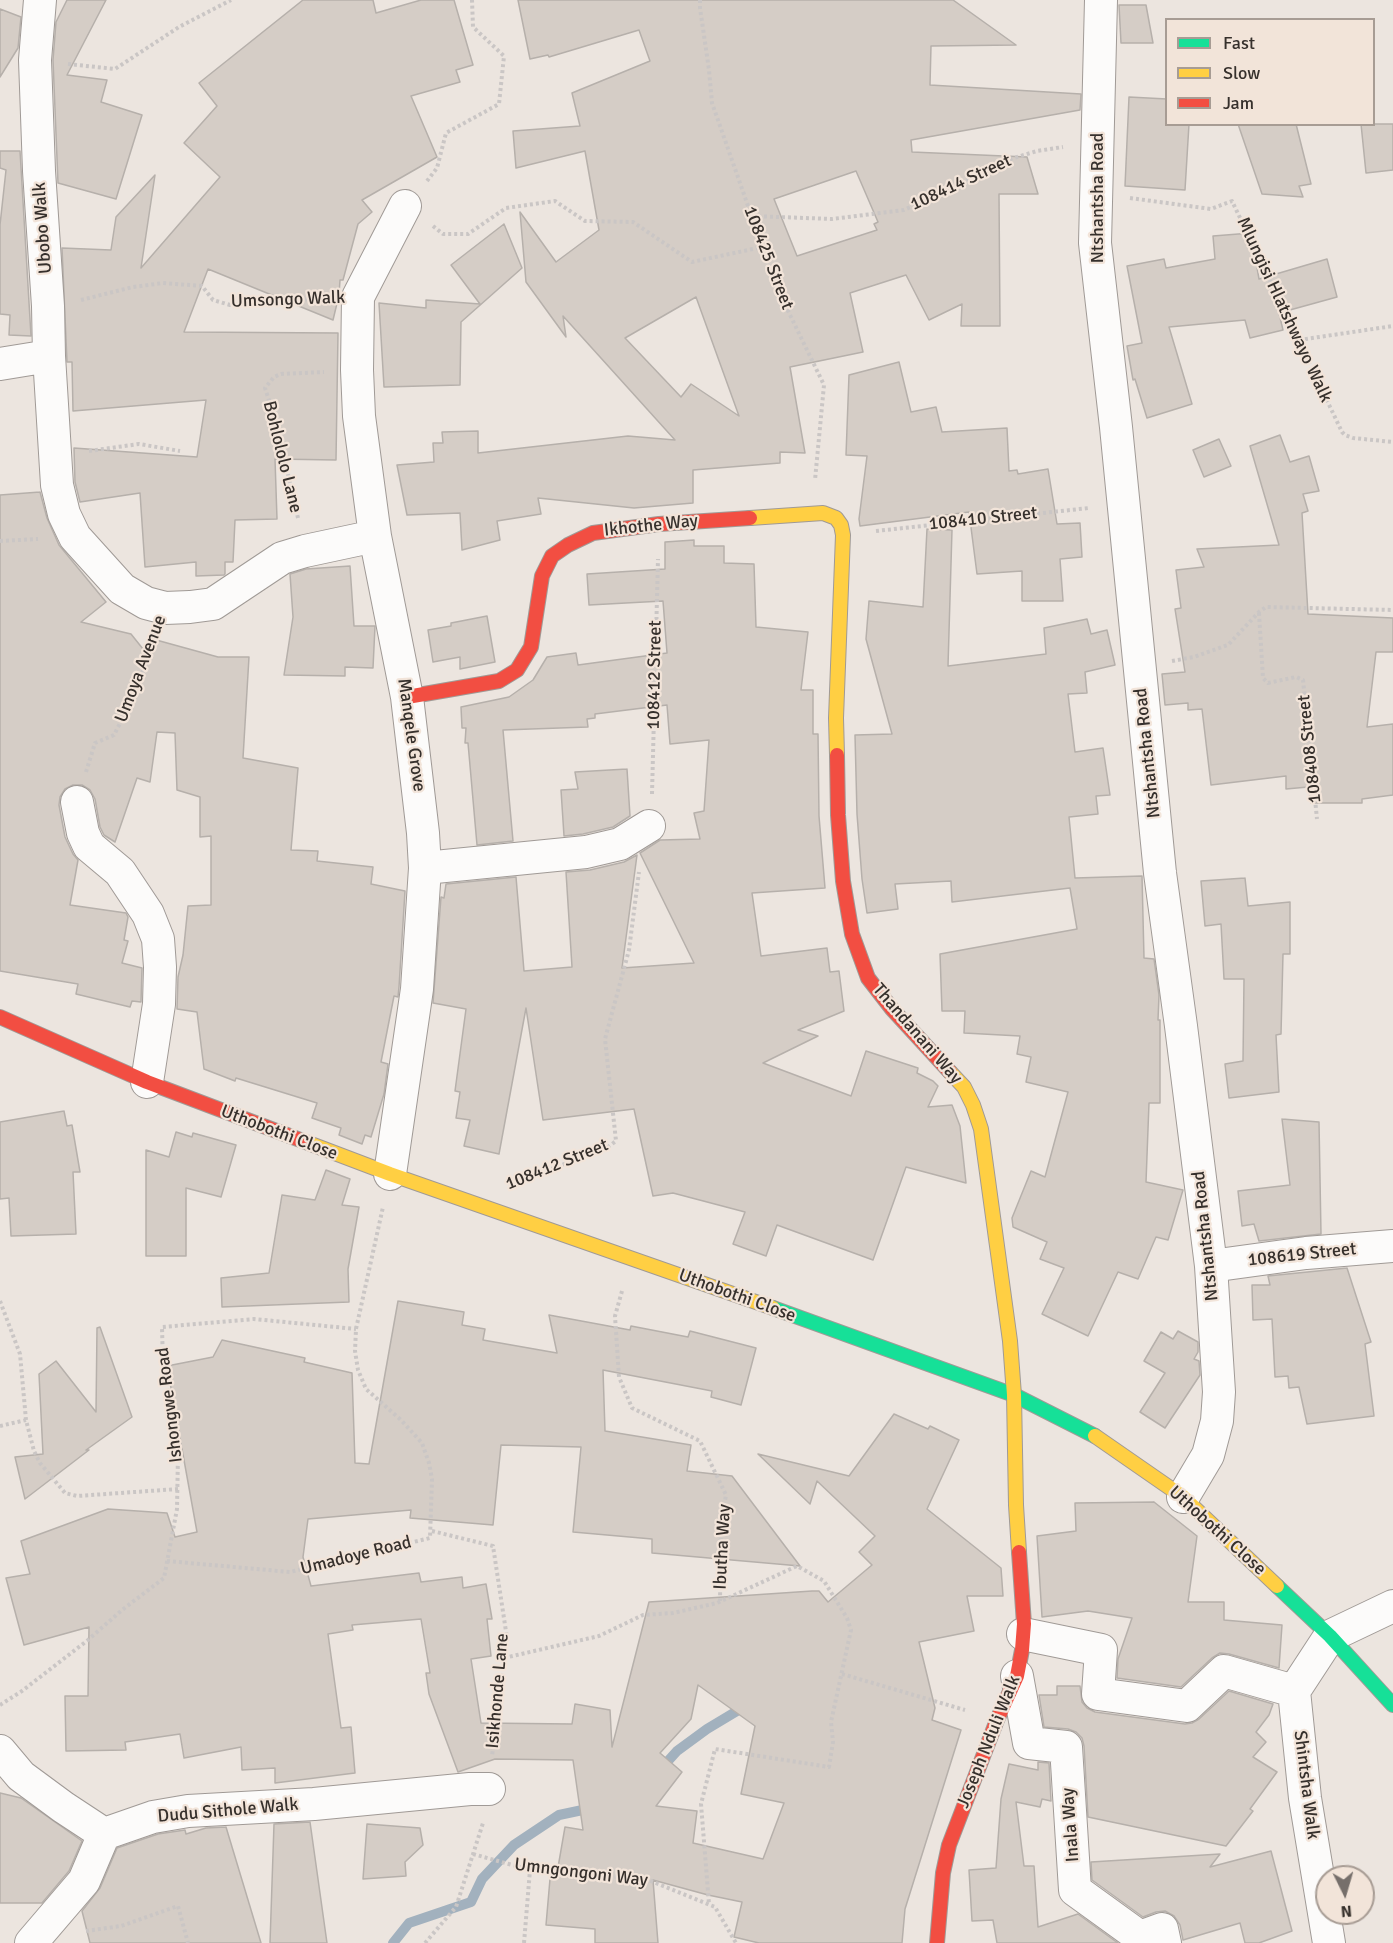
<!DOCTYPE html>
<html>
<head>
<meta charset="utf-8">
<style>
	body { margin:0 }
	#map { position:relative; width:1393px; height:1943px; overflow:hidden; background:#ece5df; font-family:Signika,sans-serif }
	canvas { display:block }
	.legend { position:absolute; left:1165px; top:18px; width:210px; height:108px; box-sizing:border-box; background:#f2e4d9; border:2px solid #a79c94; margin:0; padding:8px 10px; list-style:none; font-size:18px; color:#36302c }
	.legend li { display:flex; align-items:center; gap:12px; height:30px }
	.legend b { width:30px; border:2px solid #a79c94 }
	.north { position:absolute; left:1315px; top:1865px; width:60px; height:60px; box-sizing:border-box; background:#f2e4d9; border:2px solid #a79c94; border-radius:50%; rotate:175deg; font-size:16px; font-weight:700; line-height:24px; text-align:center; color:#36302c }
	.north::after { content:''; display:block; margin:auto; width:21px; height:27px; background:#766f6b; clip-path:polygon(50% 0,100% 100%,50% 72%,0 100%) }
</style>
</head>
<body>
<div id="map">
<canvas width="1393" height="1943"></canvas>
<ul class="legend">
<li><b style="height:8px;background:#16e098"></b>Fast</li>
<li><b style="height:8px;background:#ffcf43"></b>Slow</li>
<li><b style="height:8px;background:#f24e42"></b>Jam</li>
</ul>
<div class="north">N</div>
</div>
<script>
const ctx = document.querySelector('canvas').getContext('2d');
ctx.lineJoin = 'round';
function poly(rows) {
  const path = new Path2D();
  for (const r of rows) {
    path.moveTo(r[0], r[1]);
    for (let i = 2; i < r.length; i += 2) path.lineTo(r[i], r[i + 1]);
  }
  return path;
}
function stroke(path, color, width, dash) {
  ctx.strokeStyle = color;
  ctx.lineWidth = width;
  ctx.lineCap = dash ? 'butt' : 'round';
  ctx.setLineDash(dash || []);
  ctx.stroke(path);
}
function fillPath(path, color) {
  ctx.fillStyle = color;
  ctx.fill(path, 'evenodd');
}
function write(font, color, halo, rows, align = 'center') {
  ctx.font = font + ' Signika,sans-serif';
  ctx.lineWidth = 4.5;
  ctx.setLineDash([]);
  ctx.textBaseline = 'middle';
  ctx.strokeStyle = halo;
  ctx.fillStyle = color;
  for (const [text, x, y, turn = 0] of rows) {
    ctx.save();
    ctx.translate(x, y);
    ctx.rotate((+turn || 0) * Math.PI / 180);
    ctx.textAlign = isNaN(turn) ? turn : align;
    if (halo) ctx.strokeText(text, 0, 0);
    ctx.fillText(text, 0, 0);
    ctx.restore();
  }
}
stroke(poly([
	[659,1771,677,1751,707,1729,747,1705],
	[393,1943,409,1923,471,1902,482,1879,514,1845,559,1815,592,1808]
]), '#a2b1be', 10);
const building = poly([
	[67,0,106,0,67,75,107,80,101,102,142,115,116,199,58,183,53,60,56,22,67,0],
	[303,0,373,0,376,13,421,0,454,0,473,65,456,70,460,82,411,96,437,157,362,200,372,212,358,224,343,280,340,280,339,295,333,320,208,269,184,332,338,333,336,460,275,459,277,519,235,520,233,562,225,562,225,574,224,575,196,576,196,562,145,567,140,493,80,502,75,482,74,448,197,457,206,400,73,411,72,362,67,362,62,248,111,250,116,217,155,175,141,268,220,177,184,143,217,106,199,83,303,0],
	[518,0,953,0,1016,45,931,46,930,85,1081,94,1080,110,911,140,912,152,1027,157,1038,194,999,194,1000,326,961,326,962,304,929,320,906,275,850,293,863,352,790,367,805,453,780,452,780,463,693,470,693,503,634,508,538,498,541,514,497,521,500,540,462,550,460,513,407,515,397,465,434,462,433,443,443,443,442,432,478,431,478,453,628,436,675,440,563,316,566,337,526,282,520,212,556,262,599,230,585,151,516,168,513,131,580,126,572,93,650,61,639,30,549,57,548,55,530,59,518,0],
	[856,171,878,222,874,224,877,230,797,256,774,199,856,171],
	[696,297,739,416,691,384,681,397,625,338,696,297],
	[1119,5,1146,5,1153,43,1121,43,1119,5],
	[0,9,21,17,18,48,0,77,0,9],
	[1129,97,1167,99,1167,124,1189,124,1185,190,1125,186,1129,97],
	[1238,124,1296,124,1311,184,1299,186,1303,197,1262,194,1238,124],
	[1361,124,1393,124,1393,170,1366,173,1361,124],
	[0,151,20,151,31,336,9,335,10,315,0,314,0,225,6,170,0,168,0,151],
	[504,224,522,268,461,322,460,385,384,387,379,303,426,308,426,300,480,304,451,265,504,224],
	[1251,233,1259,279,1327,259,1337,297,1279,313,1283,330,1250,338,1245,320,1169,327,1192,404,1147,418,1135,379,1133,380,1127,346,1142,343,1127,266,1164,259,1166,268,1215,259,1213,236,1251,233],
	[899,362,911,412,936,407,942,432,1007,428,1009,471,1017,470,1018,474,1048,469,1057,524,1080,523,1082,557,1060,559,1063,601,1022,601,1022,571,977,574,969,512,860,526,859,519,867,456,846,455,849,375,899,362],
	[1280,435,1290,462,1309,456,1319,491,1303,494,1308,511,1302,513,1308,614,1393,618,1393,652,1376,652,1367,727,1393,724,1393,795,1362,799,1362,803,1311,803,1308,787,1286,789,1286,776,1211,785,1202,709,1188,710,1188,703,1165,705,1162,674,1185,672,1175,609,1181,608,1176,570,1204,567,1197,549,1279,545,1250,446,1280,435],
	[1219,439,1231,466,1204,477,1193,450,1219,439],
	[40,492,47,518,59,545,106,602,81,622,131,634,151,659,149,638,218,657,249,657,243,758,298,768,291,850,318,851,317,861,373,867,371,884,405,891,399,987,398,997,394,996,381,1062,388,1064,384,1094,371,1137,365,1135,362,1144,339,1135,341,1128,312,1118,317,1103,236,1078,235,1081,204,1069,197,1012,177,1009,178,977,183,955,188,906,211,905,211,836,200,837,200,797,177,790,175,733,157,732,150,782,137,778,115,842,104,835,100,827,95,799,90,790,82,785,73,785,65,789,60,797,59,805,65,837,73,854,78,860,70,905,126,913,128,917,124,940,128,941,122,963,142,968,141,1002,132,1001,130,1007,76,994,78,984,0,971,0,495,40,492],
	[927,529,952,530,948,666,1046,654,1044,628,1087,619,1091,634,1107,630,1115,665,1085,672,1087,693,1068,694,1075,752,1103,748,1110,795,1096,796,1098,814,1069,817,1075,878,1142,876,1144,958,1154,959,1159,995,1158,1020,1160,1020,1160,1103,1149,1103,1146,1182,1183,1190,1168,1240,1156,1237,1138,1279,1118,1272,1088,1336,1042,1314,1064,1268,1040,1259,1047,1242,1013,1227,1012,1218,1031,1171,1045,1177,1068,1092,1026,1082,1031,1057,1017,1054,1020,1036,964,1033,965,1011,942,1011,940,954,1077,929,1070,888,952,902,951,881,895,884,898,909,867,913,862,879,857,814,855,735,892,734,866,639,869,601,923,607,927,529],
	[694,540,694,546,724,546,724,563,754,564,756,627,808,632,801,690,813,690,813,734,818,734,819,816,825,888,752,893,761,956,827,948,830,972,839,971,844,1011,798,1030,818,1036,763,1063,851,1096,866,1051,918,1068,917,1073,933,1081,938,1086,928,1107,952,1105,960,1126,966,1183,906,1167,873,1260,777,1225,766,1256,733,1244,745,1212,673,1193,653,1196,634,1109,543,1120,526,1008,499,1154,464,1146,470,1120,456,1118,460,1092,455,1091,466,1009,433,1003,441,897,444,898,446,884,516,877,524,971,572,967,566,872,590,870,624,862,637,855,622,968,694,963,640,853,660,840,700,839,694,813,704,811,709,740,670,744,667,705,595,714,595,718,587,719,588,727,503,730,513,841,477,845,468,743,465,743,466,728,462,728,461,707,509,697,533,680,547,657,576,653,578,665,667,653,663,601,589,605,587,574,665,569,665,542,694,540],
	[350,566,354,626,375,626,373,668,345,667,345,676,284,675,293,617,290,574,306,569,350,566],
	[487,616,495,662,460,669,460,657,433,662,428,630,451,626,451,623,487,616],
	[627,769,630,816,613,827,583,834,564,836,561,790,578,789,575,772,627,769],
	[1245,878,1248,906,1290,902,1290,954,1283,954,1281,1034,1276,1035,1279,1092,1229,1098,1225,1064,1243,1061,1244,979,1224,979,1221,924,1205,926,1201,881,1245,878],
	[64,1111,67,1126,72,1125,80,1172,73,1172,76,1234,11,1236,9,1198,0,1199,0,1122,64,1111],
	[1282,1119,1319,1122,1321,1234,1259,1241,1254,1224,1242,1226,1238,1191,1290,1185,1282,1119],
	[176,1132,192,1137,193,1133,236,1145,221,1197,186,1188,186,1256,146,1256,146,1150,169,1157,176,1132],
	[326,1170,350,1179,342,1205,359,1207,348,1269,349,1302,222,1307,221,1278,269,1273,282,1195,315,1200,326,1170],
	[1347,1268,1371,1342,1365,1344,1374,1416,1307,1424,1299,1387,1289,1388,1288,1376,1275,1377,1272,1319,1253,1320,1252,1285,1270,1285,1268,1276,1347,1268],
	[398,1301,464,1312,462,1325,485,1329,483,1340,557,1353,549,1315,630,1330,631,1326,688,1337,690,1331,756,1348,741,1405,711,1397,712,1391,603,1370,605,1431,691,1445,687,1471,732,1476,800,1566,652,1553,652,1539,573,1532,581,1447,501,1445,493,1525,410,1518,411,1510,308,1519,303,1557,311,1586,419,1573,421,1582,462,1577,463,1588,486,1584,492,1619,487,1619,491,1656,471,1659,481,1723,572,1724,575,1704,610,1710,612,1747,649,1602,812,1591,819,1591,828,1602,872,1565,859,1552,875,1536,817,1481,810,1504,758,1454,849,1476,894,1414,928,1429,930,1426,959,1440,927,1509,1001,1568,1003,1596,967,1596,974,1631,919,1642,935,1708,932,1720,961,1730,905,1909,902,1943,759,1943,734,1937,742,1902,708,1895,653,1880,658,1943,595,1943,595,1929,546,1925,550,1879,556,1879,565,1827,583,1830,573,1760,495,1759,458,1772,429,1694,426,1673,430,1673,421,1619,352,1625,353,1630,328,1634,341,1728,351,1727,355,1773,275,1783,275,1768,242,1770,241,1747,184,1758,180,1734,125,1742,126,1750,66,1751,65,1696,88,1696,89,1627,24,1645,6,1578,30,1574,21,1541,108,1509,167,1513,175,1537,197,1532,167,1366,213,1357,222,1340,305,1358,304,1362,352,1373,355,1463,369,1464,398,1301],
	[698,1685,755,1726,741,1794,784,1803,763,1859,693,1843,697,1811,656,1806,682,1772,660,1753,691,1719,698,1685],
	[100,1327,132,1417,86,1450,89,1450,25,1499,15,1457,43,1454,39,1374,56,1361,96,1412,97,1328,100,1327],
	[1178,1331,1198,1342,1198,1352,1194,1359,1199,1361,1200,1375,1165,1428,1140,1412,1165,1373,1144,1361,1161,1332,1173,1339,1178,1331],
	[1154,1502,1197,1536,1188,1602,1224,1602,1224,1620,1282,1625,1279,1668,1229,1654,1220,1653,1212,1658,1181,1687,1117,1678,1118,1659,1132,1618,1088,1611,1042,1617,1037,1536,1076,1531,1075,1503,1154,1502],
	[1057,1686,1080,1686,1082,1702,1087,1708,1095,1712,1185,1724,1192,1723,1199,1719,1229,1691,1273,1704,1269,1715,1256,1732,1266,1742,1253,1757,1277,1772,1250,1809,1253,1811,1226,1846,1088,1817,1084,1746,1082,1738,1076,1732,1068,1729,1044,1727,1039,1695,1057,1695,1057,1686],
	[1038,1762,1049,1763,1051,1801,1042,1799,1040,1807,1016,1802,1024,1866,1034,1866,1038,1927,1078,1914,1118,1943,997,1943,993,1920,972,1921,969,1870,996,1868,1001,1799,1009,1764,1038,1770,1038,1762],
	[0,1793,21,1798,82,1841,69,1871,42,1903,0,1903,0,1793],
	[310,1822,327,1943,270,1943,274,1824,310,1822],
	[367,1824,420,1828,423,1845,405,1862,406,1876,363,1879,367,1824],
	[226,1827,261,1943,90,1943,82,1911,100,1888,117,1848,158,1834,185,1830,186,1834,206,1828,226,1827],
	[1271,1851,1292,1931,1259,1943,1245,1943,1240,1923,1183,1940,1180,1925,1174,1916,1165,1911,1156,1912,1143,1917,1092,1880,1091,1862,1220,1854,1210,1867,1271,1851]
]);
fillPath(building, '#d5cdc6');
stroke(building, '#b6b0ab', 1.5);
const street = poly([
	[40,0,35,60,39,171,48,306,49,356,57,485,64,514,75,537,122,589,146,603,165,608,190,607,213,604,282,558,305,551,375,536],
	[1101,0,1095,243,1116,427,1160,873,1181,1026,1211,1266,1219,1392,1217,1421,1208,1455,1183,1497],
	[0,364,49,356],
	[77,802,83,833,89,846,120,872,148,914,158,939,160,967,159,1004,147,1082],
	[425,868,586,852,620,844,649,826],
	[390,1174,417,989,425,868,423,833,407,697,375,536,359,416,357,370,358,297,405,206],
	[1211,1266,1306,1253,1393,1246],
	[1023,1634,1101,1650,1098,1694,1187,1706,1224,1671,1294,1691],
	[1017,1676,1029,1743,1066,1747,1075,1890,1140,1937,1162,1929,1165,1943],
	[0,1751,21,1776,63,1807,104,1834,153,1817,188,1811,314,1804,470,1789,489,1789],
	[31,1943,84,1881,104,1834],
	[1329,1943,1305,1798,1294,1691,1330,1636,1393,1606]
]);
const fast = poly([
	[773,1308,1014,1395,1095,1436],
	[1277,1586,1330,1636,1393,1705]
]);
const slow = poly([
	[750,518,823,513,836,518,841,525,843,535,836,718,837,755],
	[950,1072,964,1087,973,1105,981,1129,1010,1341,1014,1395,1016,1505,1019,1552],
	[303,1141,390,1174,773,1308],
	[1095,1436,1183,1497,1277,1586]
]);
const jam = poly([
	[407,697,499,681,517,670,531,647,542,576,552,556,568,545,593,533,659,524,750,518],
	[837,755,838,815,843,881,852,934,868,978,892,1009,950,1072],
	[0,1017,147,1082,303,1141],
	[937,1943,943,1873,949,1845,997,1720,1017,1676,1022,1650,1024,1624,1019,1552]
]);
stroke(street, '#a09a96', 34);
stroke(fast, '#a09a96', 16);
stroke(slow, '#a09a96', 16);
stroke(jam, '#a09a96', 16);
stroke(poly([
	[700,0,700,8,709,70,712,103,776,286,824,385,815,480],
	[68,64,115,69,179,27,231,0],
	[427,181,437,168,446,133,499,104,504,56,473,27,472,0],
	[1130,198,1211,209,1232,201,1342,432,1345,435,1353,438,1393,442],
	[752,216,832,219,904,210,964,182,994,164,1037,151,1063,147],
	[433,226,443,234,468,234,506,208,555,201,585,221,633,222,692,262,762,247],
	[81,300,133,287,163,283,202,286,213,300,230,305,325,298],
	[1299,340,1393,326],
	[89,451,139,444,180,451],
	[298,518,276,422,265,388,274,377,281,374,324,372],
	[876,531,1089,508],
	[0,541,38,539],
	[1259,613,1263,678,1268,683,1296,677,1303,680,1317,819],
	[1172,661,1194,657,1228,645,1259,612,1266,607,1393,610],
	[86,772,95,743,114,735,134,696,154,640],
	[652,794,658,559],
	[518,1182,608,1147,616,1141,605,1039,629,950,639,872],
	[622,1291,615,1316,619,1377,632,1408,700,1441,726,1495,721,1524,720,1601],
	[0,1301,20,1354,26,1420,34,1451,40,1463,65,1493,77,1496,178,1489],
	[0,1426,26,1420],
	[432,1531,493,1546,507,1638,492,1756],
	[167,1561,290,1572,430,1538,432,1479,429,1463,422,1443,401,1420,366,1389,358,1370,355,1351,356,1329,383,1207],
	[504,1658,599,1636,643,1615,673,1613,717,1603,797,1566,824,1581,847,1618,851,1630,831,1722,833,1742,829,1767,715,1749,701,1804,709,1904],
	[842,1674,965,1710],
	[0,1705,22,1691,88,1640,122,1610,164,1578,177,1509,178,1453,163,1365,162,1327,254,1319,356,1329],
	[473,1854,530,1870,646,1879,715,1907,736,1943],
	[86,1931,121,1926,178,1906,188,1943],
	[425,1943,456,1907,483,1823],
	[524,1943,530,1870]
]), '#cac6c5', 4, [3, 3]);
stroke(street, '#fcfbfa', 32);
stroke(fast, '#16e098', 14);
stroke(slow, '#ffcf43', 14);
stroke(jam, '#f24e42', 14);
write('18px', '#36302c', '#f2e4d9', [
	["108414 Street",961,183,-25],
	["Ntshantsha Road",1098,198,-90],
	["Ubobo Walk",43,228,-94],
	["108425 Street",768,258,69],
	["Umsongo Walk",288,300,-2],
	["Mlungisi Hlatshwayo Walk",1284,310,65],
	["Bohlololo Lane",282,457,76],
	["108410 Street",983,519,-6],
	["Ikhothe Way",651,526,-6],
	["Umoya Avenue",141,669,-69],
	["108412 Street",655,675,-89],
	["Manqele Grove",411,735,82],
	["108408 Street",1310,749,-96],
	["Ntshantsha Road",1148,753,-96],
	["Thandanani Way",917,1034,49],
	["Uthobothi Close",279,1133,21],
	["108412 Street",557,1165,-22],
	["Ntshantsha Road",1206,1236,-96],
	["108619 Street",1302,1255,-6],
	["Uthobothi Close",737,1296,20],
	["Ishongwe Road",170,1405,-97],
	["Uthobothi Close",1217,1531,42],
	["Ibutha Way",723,1547,-87],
	["Umadoye Road",356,1556,-14],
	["Isikhonde Lane",498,1691,-85],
	["Joseph Nduli Walk",989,1742,-68],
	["Shintsha Walk",1306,1785,83],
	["Dudu Sithole Walk",228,1811,-5],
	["Inala Way",1071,1825,-94],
	["Umngongoni Way",581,1873,7]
]);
</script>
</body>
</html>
